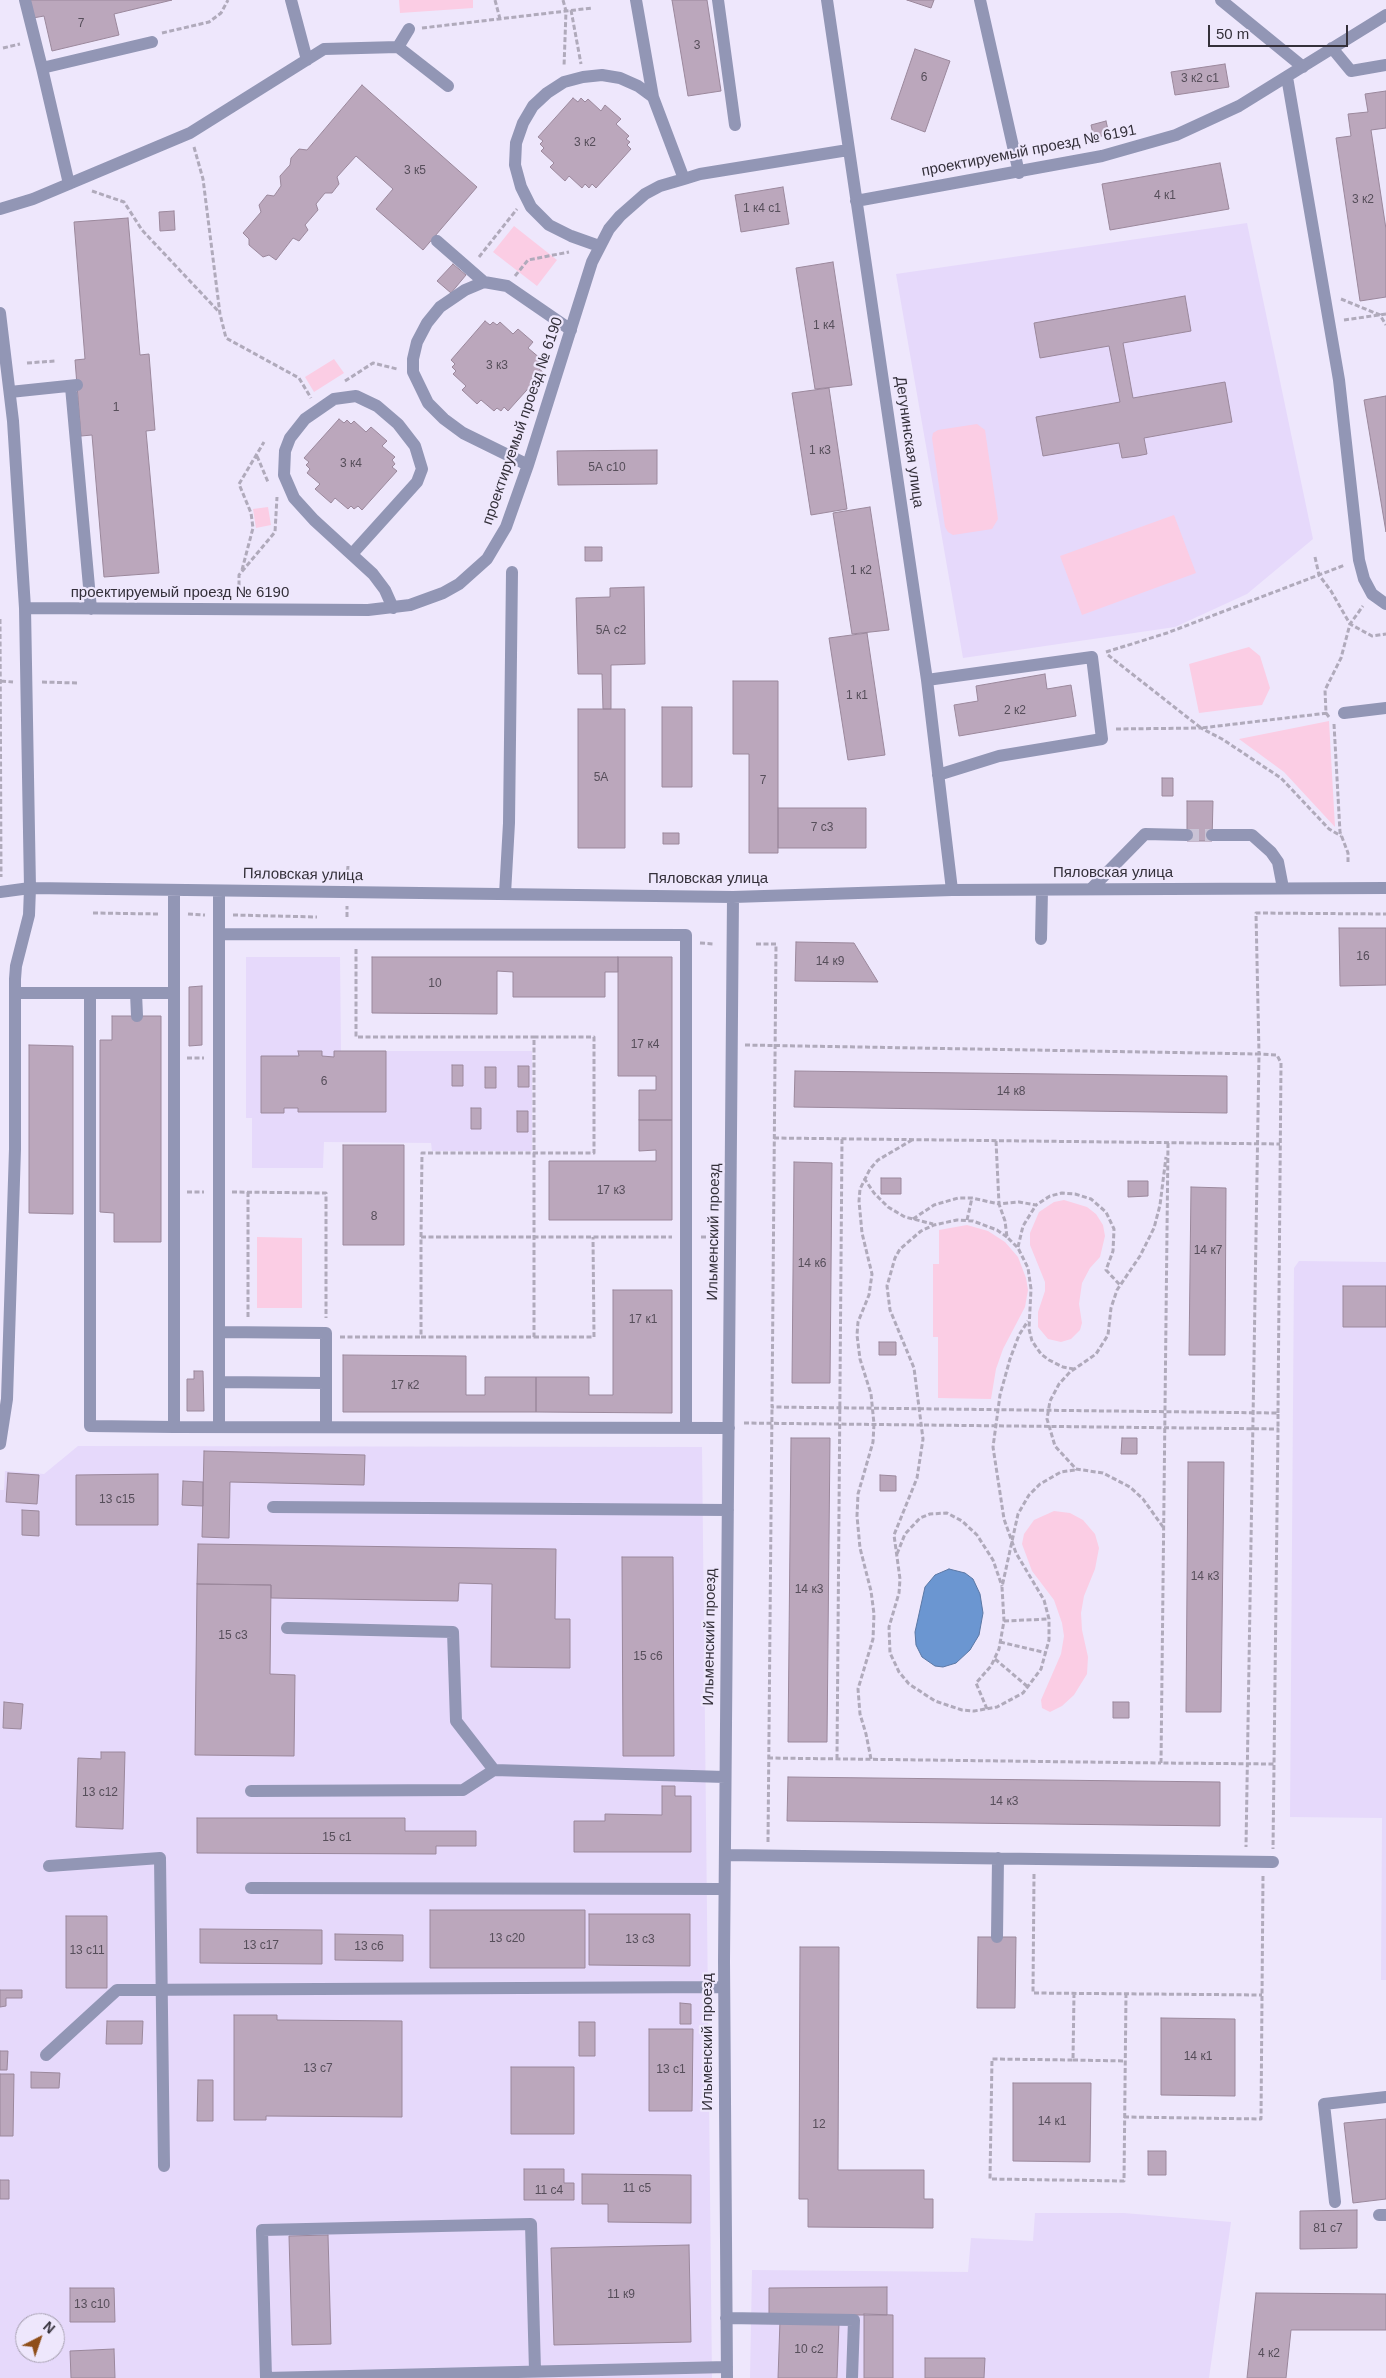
<!DOCTYPE html>
<html>
<head>
<meta charset="utf-8">
<style>
	body { margin:0 }
	#map { position:relative; width:1386px; height:2378px; overflow:hidden; background:#eee7fc; font-family:Helvetica,sans-serif }
	canvas { display:block }
	.north { position:absolute; left:15px; top:2313px; width:50px; height:50px; box-sizing:border-box; background:#eee7fc; border:1px solid #a49eae; border-radius:50%; rotate:41deg; font-size:14px; font-weight:700; line-height:20px; text-align:center; color:#34303a }
	.north::after { content:''; display:block; margin:auto; width:18px; height:22px; background:#8f4e19; clip-path:polygon(50% 0,100% 100%,50% 72%,0 100%) }
	.scale { position:absolute; left:1208px; top:25px; width:140px; height:22px; box-sizing:border-box; border:2px solid #34303a; border-top:0; padding-left:6px; font-size:15px; line-height:18px; white-space:nowrap; color:#34303a; -webkit-text-stroke:4px #eee7fc; paint-order:stroke }
</style>
</head>
<body>
<div id="map">
<canvas width="1386" height="2378"></canvas>
<div class="north">N</div>
<div class="scale">50 m</div>
</div>
<script>
const ctx = document.querySelector('canvas').getContext('2d');
ctx.lineJoin = 'round';
function fillPath(path, color) {
  ctx.fillStyle = color;
  ctx.fill(path, 'evenodd');
}
function poly(rows) {
  const path = new Path2D();
  for (const r of rows) {
    path.moveTo(r[0], r[1]);
    for (let i = 2; i < r.length; i += 2) path.lineTo(r[i], r[i + 1]);
  }
  return path;
}
function stroke(path, color, width, dash) {
  ctx.strokeStyle = color;
  ctx.lineWidth = width;
  ctx.lineCap = dash ? 'butt' : 'round';
  ctx.setLineDash(dash || []);
  ctx.stroke(path);
}
function write(font, color, halo, rows, align = 'center') {
  ctx.font = font + ' Helvetica,sans-serif';
  ctx.lineWidth = 4.5;
  ctx.setLineDash([]);
  ctx.textBaseline = 'middle';
  ctx.strokeStyle = halo;
  ctx.fillStyle = color;
  for (const [text, x, y, turn = 0] of rows) {
    ctx.save();
    ctx.translate(x, y);
    ctx.rotate((+turn || 0) * Math.PI / 180);
    ctx.textAlign = isNaN(turn) ? turn : align;
    if (halo) ctx.strokeText(text, 0, 0);
    ctx.fillText(text, 0, 0);
    ctx.restore();
  }
}
fillPath(poly([
	[1247,223,1313,539,1247,594,1175,627,963,658,896,274],
	[246,957,340,957,341,1051,532,1051,532,1151,432,1151,431,1143,324,1142,323,1168,252,1168,252,1118,246,1118],
	[1299,1261,1386,1262,1386,1980,1381,1980,1382,1818,1290,1817,1294,1268],
	[78,1446,702,1447,712,2378,0,2378,0,1490,4,1490,5,1471,44,1474],
	[25,2323,55,2323,55,2353,25,2353],
	[1035,2213,1124,2213,1231,2222,1209,2378,750,2378,752,2270,968,2272,971,2238,1033,2241]
]), '#e6d9fb');
fillPath(poly([
	[399,0,473,0,473,8,400,13],
	[514,226,557,260,537,286,493,252],
	[334,359,344,373,314,392,305,377],
	[977,424,985,430,998,519,992,529,953,535,948,532,945,527,932,438,933,433,938,430],
	[268,507,271,525,256,528,253,509],
	[1174,515,1196,573,1082,615,1060,556],
	[1249,647,1260,656,1270,688,1262,705,1199,713,1189,664],
	[1329,721,1335,827,1284,772,1239,739],
	[1064,1200,1087,1207,1096,1214,1103,1225,1105,1236,1100,1257,1090,1268,1082,1283,1079,1304,1082,1323,1080,1330,1071,1339,1061,1342,1048,1339,1038,1327,1038,1312,1045,1291,1045,1282,1030,1245,1030,1233,1039,1212,1054,1202],
	[967,1225,988,1231,1005,1242,1018,1257,1026,1278,1028,1290,1025,1307,1003,1349,996,1369,991,1399,938,1398,938,1337,933,1337,933,1264,939,1264,939,1230],
	[257,1237,302,1238,302,1308,257,1308],
	[1054,1511,1070,1513,1083,1520,1095,1534,1099,1548,1095,1569,1084,1596,1081,1613,1082,1630,1088,1657,1087,1674,1074,1695,1062,1706,1050,1712,1042,1708,1041,1700,1061,1654,1064,1636,1062,1623,1054,1600,1032,1571,1022,1544,1024,1534,1034,1520]
]), '#fbcde4');
const water = poly([
	[949,1569,965,1573,973,1579,980,1594,983,1613,979,1635,970,1650,956,1663,943,1667,935,1666,922,1657,916,1645,915,1632,925,1587,935,1575,949,1569]
]);
fillPath(water, '#6b96d1');
stroke(water, '#5a77a4', 1);
const building = poly([
	[28,0,172,0,114,14,119,35,52,51,44,16,33,18,28,0],
	[672,0,707,0,721,91,688,96,672,0],
	[907,0,934,0,931,8,907,0],
	[915,49,950,61,925,132,891,119,915,49],
	[1225,64,1229,87,1175,95,1171,72,1225,64],
	[362,85,477,187,423,250,376,209,393,189,356,156,337,177,339,184,332,193,325,193,316,204,318,210,305,225,308,230,299,241,293,238,276,260,269,255,263,257,249,245,249,239,243,233,261,212,259,205,267,195,274,196,281,186,280,176,290,165,291,158,299,149,307,150,362,85],
	[1386,91,1386,128,1371,130,1386,229,1386,297,1360,301,1336,138,1351,136,1348,114,1368,112,1365,94,1386,91],
	[573,98,578,102,581,98,585,102,588,99,601,111,605,105,621,119,616,124,629,136,626,139,630,142,627,145,631,149,596,188,592,184,589,188,585,184,582,188,569,176,565,181,550,167,554,163,541,151,544,148,540,144,543,141,538,137,573,98],
	[1106,121,1109,134,1094,138,1091,125,1106,121],
	[1220,163,1229,209,1110,230,1102,184,1220,163],
	[783,187,789,224,741,232,735,195,783,187],
	[174,211,175,230,160,231,159,212,174,211],
	[128,218,140,355,149,354,155,430,146,431,159,573,104,577,92,435,81,436,75,360,85,359,74,222,128,218],
	[833,262,852,385,815,389,796,268,833,262],
	[453,264,466,275,451,293,437,281,453,264],
	[1185,296,1191,331,1123,343,1133,398,1225,382,1232,422,1144,438,1147,454,1137,456,1122,458,1119,443,1043,456,1036,417,1120,402,1109,346,1040,358,1034,323,1185,296],
	[485,321,490,325,493,322,497,325,500,322,513,334,518,329,533,342,528,348,541,359,538,362,542,365,539,369,543,372,508,411,504,407,501,411,497,408,494,411,481,400,477,404,462,390,466,386,453,374,456,371,452,367,455,364,451,360,485,321],
	[829,388,847,509,811,515,792,393,829,388],
	[1386,396,1386,532,1364,400,1386,396],
	[339,419,344,423,347,420,351,424,354,421,366,432,371,427,387,441,382,446,395,457,392,460,395,464,392,467,397,471,362,510,358,506,354,509,351,506,348,509,335,498,331,503,315,489,320,484,307,473,310,469,306,465,309,462,304,458,339,419],
	[657,450,657,484,558,485,557,451,657,450],
	[870,507,889,630,852,634,833,513,870,507],
	[585,547,602,547,602,561,585,561,585,547],
	[644,587,645,664,611,665,611,709,603,709,602,674,578,674,576,598,610,597,610,588,644,587],
	[867,633,885,755,848,760,829,638,867,633],
	[1045,674,1047,689,1071,685,1076,716,959,736,954,705,978,701,976,686,1045,674],
	[733,681,778,681,778,853,749,853,749,754,733,754,733,681],
	[662,707,692,707,692,787,662,787,662,707],
	[578,709,625,709,625,848,578,848,578,709],
	[1162,778,1173,778,1173,796,1162,796,1162,778],
	[1187,801,1213,801,1212,841,1187,841,1187,801],
	[778,808,866,808,866,848,778,848,778,808],
	[663,833,679,833,679,844,663,844,663,833],
	[1339,928,1386,928,1386,985,1340,986,1339,928],
	[796,942,854,943,878,982,795,981,796,942],
	[372,957,618,957,618,972,605,972,605,997,513,997,513,972,497,971,497,1014,372,1013,372,957],
	[618,957,672,957,672,1120,639,1120,639,1090,656,1090,656,1076,618,1076,618,957],
	[202,986,202,1045,189,1046,189,987,202,986],
	[112,1016,161,1016,161,1242,114,1242,114,1213,100,1212,100,1040,112,1040,112,1016],
	[29,1045,73,1046,73,1214,29,1213,29,1045],
	[298,1051,322,1051,322,1056,334,1057,334,1051,386,1051,386,1112,298,1112,298,1108,284,1108,284,1113,261,1113,261,1056,299,1056,298,1051],
	[452,1065,463,1065,463,1086,452,1086,452,1065],
	[518,1066,529,1066,529,1087,518,1087,518,1066],
	[485,1067,496,1067,496,1088,485,1088,485,1067],
	[795,1071,1227,1076,1227,1113,794,1107,795,1071],
	[471,1108,481,1108,481,1129,471,1129,471,1108],
	[517,1111,528,1111,528,1132,517,1132,517,1111],
	[639,1120,672,1120,672,1220,549,1220,549,1161,656,1161,656,1150,639,1151,639,1120],
	[343,1145,404,1145,404,1245,343,1245,343,1145],
	[794,1162,832,1163,830,1383,792,1383,794,1162],
	[881,1178,901,1178,901,1194,881,1194,881,1178],
	[1128,1181,1148,1181,1148,1196,1128,1197,1128,1181],
	[1191,1187,1226,1188,1225,1355,1189,1355,1191,1187],
	[1343,1286,1386,1286,1386,1327,1343,1327,1343,1286],
	[613,1290,672,1290,672,1413,536,1412,536,1377,589,1377,589,1395,613,1395,613,1290],
	[879,1342,896,1342,896,1355,879,1355,879,1342],
	[343,1355,466,1356,466,1395,485,1395,485,1377,536,1377,536,1412,343,1412,343,1355],
	[194,1371,203,1371,204,1411,187,1411,187,1379,194,1379,194,1371],
	[791,1438,830,1438,827,1742,788,1742,791,1438],
	[1122,1438,1137,1438,1137,1454,1121,1454,1122,1438],
	[204,1451,365,1455,364,1485,230,1482,229,1538,202,1537,204,1451],
	[1188,1462,1224,1462,1221,1712,1186,1712,1188,1462],
	[8,1473,39,1475,37,1504,6,1502,8,1473],
	[158,1474,158,1525,76,1525,76,1475,158,1474],
	[880,1475,896,1476,896,1491,880,1491,880,1475],
	[183,1481,203,1482,203,1506,182,1505,183,1481],
	[22,1510,39,1511,39,1536,22,1535,22,1510],
	[198,1544,556,1549,555,1619,570,1619,570,1668,491,1667,492,1584,459,1583,458,1601,271,1598,271,1585,197,1584,198,1544],
	[622,1557,673,1557,674,1756,623,1756,622,1557],
	[197,1584,271,1585,270,1674,295,1675,294,1756,195,1755,197,1584],
	[4,1702,23,1704,21,1729,3,1728,4,1702],
	[1113,1702,1129,1702,1129,1718,1113,1718,1113,1702],
	[101,1752,125,1752,123,1829,76,1827,78,1758,101,1759,101,1752],
	[788,1777,1220,1782,1220,1826,787,1821,788,1777],
	[662,1786,675,1786,675,1796,691,1796,691,1852,574,1852,574,1821,605,1821,605,1814,662,1815,662,1786],
	[197,1818,405,1818,405,1831,476,1831,476,1846,436,1846,436,1854,197,1853,197,1818],
	[430,1910,585,1910,585,1968,430,1968,430,1910],
	[589,1914,690,1914,690,1966,589,1965,589,1914],
	[66,1916,107,1916,107,1988,66,1988,66,1916],
	[200,1929,322,1930,322,1964,200,1963,200,1929],
	[335,1934,403,1935,403,1961,335,1960,335,1934],
	[978,1937,1016,1937,1015,2008,977,2008,978,1937],
	[800,1947,839,1947,838,2170,924,2170,924,2199,933,2199,933,2228,808,2227,808,2199,799,2199,800,1947],
	[0,1990,22,1990,22,1998,6,1998,6,2006,0,2007,0,1990],
	[680,2003,691,2004,691,2024,680,2024,680,2003],
	[234,2015,277,2015,277,2020,402,2021,402,2117,266,2116,266,2120,234,2120,234,2015],
	[1161,2018,1235,2019,1235,2096,1161,2095,1161,2018],
	[107,2021,143,2021,142,2044,106,2044,107,2021],
	[579,2022,595,2022,595,2056,579,2056,579,2022],
	[649,2029,693,2029,692,2111,649,2111,649,2029],
	[0,2051,8,2051,7,2070,0,2070,0,2051],
	[511,2067,574,2067,574,2134,511,2134,511,2067],
	[31,2072,60,2073,59,2088,31,2088,31,2072],
	[0,2074,14,2074,13,2136,0,2136,0,2074],
	[198,2080,213,2080,213,2121,197,2121,198,2080],
	[1013,2083,1091,2083,1090,2162,1013,2161,1013,2083],
	[1386,2119,1386,2199,1353,2203,1344,2123,1386,2119],
	[1148,2151,1166,2151,1166,2175,1148,2175,1148,2151],
	[524,2169,564,2169,564,2183,574,2183,574,2200,524,2200,524,2169],
	[582,2174,691,2175,691,2223,608,2222,608,2204,582,2204,582,2174],
	[0,2180,9,2180,9,2199,0,2199,0,2180],
	[1357,2210,1357,2248,1300,2249,1300,2211,1357,2210],
	[328,2235,331,2344,292,2345,289,2236,328,2235],
	[689,2245,691,2342,554,2345,551,2248,689,2245],
	[887,2287,887,2315,769,2315,769,2288,887,2287],
	[70,2288,114,2288,115,2322,70,2322,70,2288],
	[1256,2293,1386,2294,1386,2330,1291,2330,1286,2378,1247,2378,1256,2293],
	[864,2314,893,2315,893,2378,864,2378,864,2314],
	[780,2321,839,2323,837,2378,778,2378,780,2321],
	[114,2349,115,2378,71,2378,70,2351,114,2349],
	[925,2358,985,2358,984,2378,925,2378,925,2358]
]);
fillPath(building, '#bba7bc');
stroke(building, '#9b889c', 1);
stroke(poly([
	[1187,835,1212,835]
]), '#c9c2d5', 12, [12, 6]);
stroke(poly([
	[495,0,500,19],
	[563,0,566,11,564,67],
	[571,10,581,64],
	[422,28,592,8],
	[162,33,209,22,221,13,228,0],
	[3,48,20,44],
	[194,147,203,179,220,314,226,338,299,378,311,398],
	[92,191,124,202,142,230,220,313],
	[479,257,517,209],
	[515,276,528,260,569,252],
	[1341,299,1380,315,1386,325],
	[1344,320,1386,314],
	[27,363,55,361],
	[345,381,373,363,397,369],
	[257,456,268,482],
	[1315,557,1319,575,1331,591,1350,624,1372,636,1386,634],
	[242,570,253,528,251,513,239,484,264,442],
	[239,593,239,575,275,532,277,497],
	[0,619,1,877],
	[1106,652,1167,633,1345,565],
	[1108,655,1201,728,1328,713],
	[1,681,13,682],
	[42,682,77,683],
	[1329,717,1326,713,1325,690,1341,658,1350,624,1363,606],
	[1334,724,1340,832,1348,853,1348,862],
	[1116,729,1201,728,1222,739,1281,778,1329,829,1341,836],
	[347,878,348,866],
	[93,913,160,914],
	[188,914,205,915],
	[233,915,317,917],
	[347,917,347,906],
	[700,943,714,944],
	[756,944,776,944,772,1407,1278,1413,1278,1429],
	[356,949,356,1037,534,1037],
	[745,1045,1259,1054,1246,1847],
	[187,1058,204,1058],
	[774,1138,1280,1144],
	[1168,1143,1161,1763,1274,1764],
	[864,1178,874,1193,888,1207,905,1217,933,1224],
	[187,1192,204,1192],
	[232,1192,326,1193,326,1318],
	[248,1192,248,1317],
	[913,1219,934,1205,958,1198,972,1198,999,1204,996,1141],
	[967,1220,972,1198],
	[421,1237,422,1153,594,1153,594,1037,534,1037,534,1337,421,1337,421,1237,672,1237],
	[701,1237,717,1237],
	[1007,1237,997,1230,973,1221,957,1220,934,1225,921,1231,900,1249,895,1258,887,1286,890,1310,914,1368,923,1439,917,1478,894,1535,900,1579,899,1593,889,1627,890,1653,899,1672,909,1684,935,1701,962,1710,974,1711,997,1707,1023,1693,1041,1669,1049,1640,1049,1619,1044,1600,1016,1553,1004,1519,993,1447,1000,1395,1010,1359,1019,1335,1028,1321],
	[1018,1247,1023,1226,1036,1205],
	[340,1337,421,1337],
	[534,1337,594,1337,593,1237],
	[1074,1369,1063,1367,1049,1360,1041,1354,1032,1341,1029,1329,1031,1289,1028,1268,1018,1248,1007,1237,1005,1221,999,1204,1019,1202,1036,1205,1050,1196,1062,1193,1075,1194,1091,1199,1106,1212,1114,1229,1113,1251,1106,1270,1120,1285],
	[1278,1413,1281,1063,1277,1055,1259,1054,1256,913,1386,914],
	[744,1423,1278,1429,1273,1849],
	[1163,1527,1143,1499,1130,1487,1103,1473,1076,1469,1055,1446,1047,1419,1050,1401,1059,1384,1070,1372,1096,1354,1108,1335,1111,1308,1117,1290,1140,1256,1154,1228,1160,1205,1166,1157],
	[897,1554,905,1534,920,1518,930,1514,947,1513,962,1521,977,1535,993,1560,1002,1586],
	[1004,1621,1049,1619],
	[1000,1642,1047,1653],
	[995,1659,1028,1687],
	[987,1709,976,1683,991,1666,999,1649,1004,1621,1002,1587,1018,1514,1029,1495,1040,1484,1061,1472,1075,1470],
	[768,1758,1161,1763],
	[837,1759,842,1139],
	[871,1759,866,1734,860,1714,858,1689,873,1639,874,1614,871,1591,860,1548,857,1516,858,1494,873,1442,874,1424,871,1394,860,1359,857,1335,858,1322,869,1295,872,1274,862,1233,859,1201,860,1189,870,1169,878,1160,912,1140],
	[768,1842,772,1407],
	[1034,1874,1033,1993,1262,1995],
	[1074,1993,1073,2060,992,2059,990,2179,1124,2181,1126,1994],
	[1073,2060,1125,2061],
	[1124,2117,1261,2119,1263,1876]
]), '#b0aabb', 3, [5, 2.5]);
stroke(poly([
	[25,0,42,68],
	[291,0,307,60],
	[636,0,653,97,684,179],
	[718,0,735,125],
	[827,0,927,680,952,890],
	[980,0,1019,173],
	[1221,0,1303,67],
	[398,47,448,86],
	[1332,48,1351,71,1386,65],
	[1287,77,1339,380,1359,560,1364,579,1372,594,1386,604],
	[69,184,42,68,152,42],
	[856,201,1102,156,1176,135,1239,106,1386,15],
	[0,209,33,199,190,133,324,49,398,47,409,29],
	[437,241,484,282],
	[599,246,571,236,549,225,531,207,521,187,515,165,516,143,523,123,533,106,547,93,564,82,583,77,602,75,620,78,638,86,653,97],
	[0,313,13,421,25,608,30,888,29,915,16,966,15,979,15,1149,7,1399,0,1444],
	[71,387,91,609],
	[10,392,77,385],
	[528,465,463,433,444,419,428,403,413,372,413,359,417,342,427,323,440,307,465,290,484,282,507,286,571,330],
	[352,554,417,482,422,469,415,446,398,424,377,406,356,396,334,399,305,419,290,438,285,451,284,475,294,498,314,520,373,574,385,590,393,608],
	[25,608,368,610,410,605,443,593,459,584,487,559,506,527,528,465,592,262,609,229,620,216,645,194,660,186,684,179,700,174,848,150],
	[927,680,1092,657,1102,739,999,756,938,775],
	[1344,713,1386,708],
	[1212,835,1252,835,1271,852,1278,862,1283,888],
	[1091,889,1145,834,1187,835],
	[0,892,30,888,733,897,952,890,1386,888],
	[505,894,509,823,512,572],
	[219,934,686,935,686,1428],
	[1041,939,1042,890],
	[15,993,174,993],
	[90,993,90,1426,174,1427,174,890],
	[136,993,137,1016],
	[219,1332,326,1333,326,1427],
	[219,1382,326,1383],
	[174,1427,729,1428],
	[219,1427,219,891],
	[273,1507,728,1510],
	[287,1628,453,1632,456,1721,494,1770,725,1777],
	[251,1791,463,1790,494,1770],
	[725,1855,1273,1862],
	[49,1866,160,1858,164,2166],
	[251,1888,724,1889],
	[997,1937,998,1858],
	[46,2055,117,1990,724,1987],
	[1335,2202,1324,2104,1386,2097],
	[1379,2215,1386,2215],
	[726,2318,854,2320,852,2378],
	[535,2371,531,2224,262,2230,266,2378,727,2367],
	[727,2378,724,1961,733,897]
]), '#9296b5', 12);
write('12px', '#564e5a', null, [
	["7",81,24],
	["3",697,46],
	["6",924,78],
	["3 к2 с1",1200,79],
	["3 к2",585,143],
	["3 к5",415,171],
	["4 к1",1165,196],
	["3 к2",1363,200],
	["1 к4 с1",762,209],
	["1 к4",824,326],
	["3 к3",497,366],
	["1",116,408],
	["1 к3",820,451],
	["3 к4",351,464],
	["5А с10",607,468],
	["1 к2",861,571],
	["5А с2",611,631],
	["1 к1",857,696],
	["2 к2",1015,711],
	["5А",601,778],
	["7",763,781],
	["7 с3",822,828],
	["16",1363,957],
	["14 к9",830,962],
	["10",435,984],
	["17 к4",645,1045],
	["6",324,1082],
	["14 к8",1011,1092],
	["17 к3",611,1191],
	["8",374,1217],
	["14 к7",1208,1251],
	["14 к6",812,1264],
	["17 к1",643,1320],
	["17 к2",405,1386],
	["13 с15",117,1500],
	["14 к3",1205,1577],
	["14 к3",809,1590],
	["15 с3",233,1636],
	["15 с6",648,1657],
	["13 с12",100,1793],
	["14 к3",1004,1802],
	["15 с1",337,1838],
	["13 с20",507,1939],
	["13 с3",640,1940],
	["13 с17",261,1946],
	["13 с6",369,1947],
	["13 с11",87,1951],
	["14 к1",1198,2057],
	["13 с7",318,2069],
	["13 с1",671,2070],
	["14 к1",1052,2122],
	["12",819,2125],
	["11 с5",637,2189],
	["11 с4",549,2191],
	["81 с7",1328,2229],
	["11 к9",621,2295],
	["13 с10",92,2305],
	["10 с2",809,2350],
	["4 к2",1269,2354]
]);
write('15px', '#34303a', '#eee7fc', [
	["проектируемый проезд № 6191",1029,151,-11],
	["проектируемый проезд № 6190",523,421,-71],
	["Дегунинская улица",909,442,82],
	["проектируемый проезд № 6190",180,593],
	["Пяловская улица",1113,873],
	["Пяловская улица",303,875,1],
	["Пяловская улица",708,879],
	["Ильменский проезд",714,1232,-89],
	["Ильменский проезд",710,1637,-89],
	["Ильменский проезд",708,2042,-90]
]);
</script>
</body>
</html>
